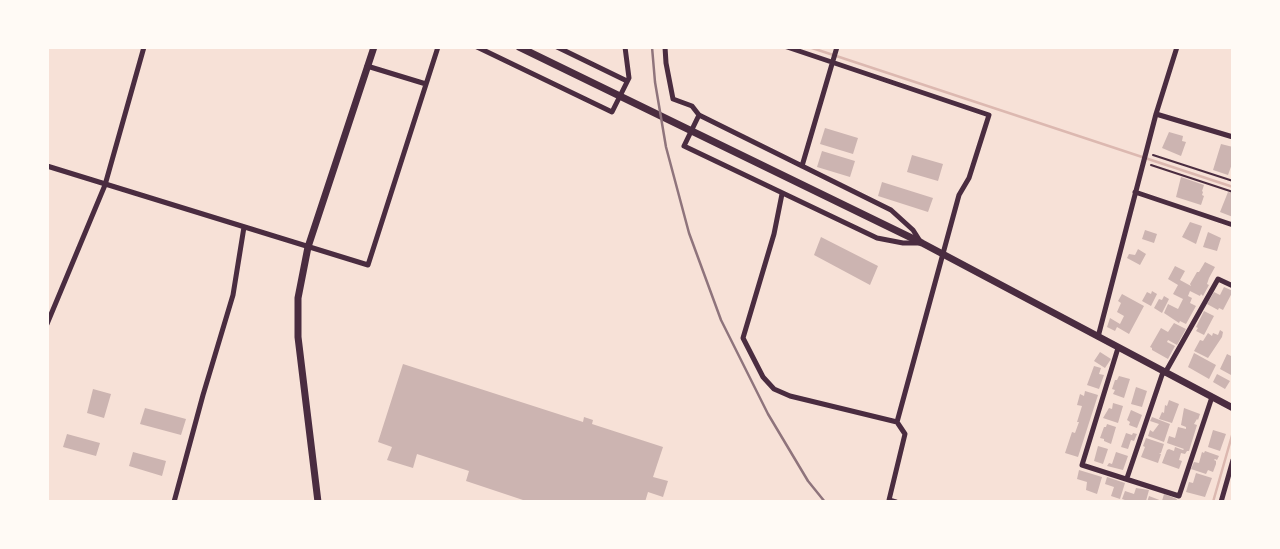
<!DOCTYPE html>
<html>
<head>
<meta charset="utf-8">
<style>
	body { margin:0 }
	#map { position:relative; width:1280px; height:549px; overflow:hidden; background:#f7e1d7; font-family:Manrope,sans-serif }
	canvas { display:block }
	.frame { position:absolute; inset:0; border:49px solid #fffaf5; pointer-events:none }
</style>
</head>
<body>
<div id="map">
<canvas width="1280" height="549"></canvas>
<div class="frame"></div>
</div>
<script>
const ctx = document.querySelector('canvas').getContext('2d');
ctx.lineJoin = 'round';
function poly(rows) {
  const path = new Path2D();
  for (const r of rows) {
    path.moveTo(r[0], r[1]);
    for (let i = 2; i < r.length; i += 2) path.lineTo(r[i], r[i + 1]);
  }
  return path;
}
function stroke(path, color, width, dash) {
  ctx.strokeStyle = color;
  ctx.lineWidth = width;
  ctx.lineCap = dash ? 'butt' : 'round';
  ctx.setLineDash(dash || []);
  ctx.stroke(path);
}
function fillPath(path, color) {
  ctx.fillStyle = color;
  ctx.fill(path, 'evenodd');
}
stroke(poly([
	[809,47,1233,187],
	[1213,502,1233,432]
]), '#dcb8b0', 2.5);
fillPath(poly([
	[825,128,858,138,853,154,820,144],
	[1169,132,1183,136,1182,141,1186,142,1181,156,1162,148],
	[1221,144,1233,147,1233,161,1228,175,1213,170],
	[822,151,855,161,850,177,817,167],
	[912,155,943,164,938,181,907,172],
	[1181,177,1204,185,1202,191,1203,192,1202,195,1204,196,1201,205,1176,197],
	[882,182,933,198,928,212,878,196],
	[1228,192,1233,193,1233,217,1220,212],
	[1190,222,1202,226,1196,244,1182,237],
	[1145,230,1157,234,1154,243,1142,239],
	[1208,232,1221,238,1217,251,1203,247],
	[821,237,878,266,870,285,814,255],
	[1138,249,1146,254,1140,265,1127,258,1129,254,1135,255],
	[1205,262,1215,267,1209,278,1207,284,1209,285,1203,296,1201,294,1200,296,1190,291,1188,296,1192,298,1190,303,1196,306,1186,324,1180,321,1179,323,1164,313,1168,304,1178,309,1183,299,1173,294,1178,285,1168,279,1175,266,1185,271,1180,280,1191,286,1190,284,1197,272,1199,272],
	[1224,287,1233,291,1223,310,1219,308,1218,310,1207,304,1214,292,1220,295],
	[1152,291,1157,294,1151,306,1142,301,1147,292,1151,294],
	[1122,294,1144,306,1129,334,1117,327,1115,331,1107,327,1110,318,1120,324,1124,316,1117,312,1121,303,1118,301],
	[1164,296,1169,299,1162,313,1154,308,1159,299,1162,300],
	[1204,311,1214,316,1204,335,1196,331,1198,328,1196,327],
	[1174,323,1186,329,1177,345,1168,340,1167,342,1175,346,1168,359,1152,350,1152,348,1150,347,1161,328,1168,332],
	[1220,330,1223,332,1222,337,1208,358,1194,351,1200,340,1203,341,1208,333,1212,336,1213,333,1218,335],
	[1100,352,1111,359,1105,368,1094,361],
	[1194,353,1216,365,1209,379,1188,367],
	[1227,354,1233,357,1233,374,1231,375,1220,369],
	[403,364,583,422,584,417,593,420,592,424,663,447,653,477,668,481,663,497,648,492,645,502,529,502,466,481,469,471,417,454,413,468,387,460,392,447,378,442],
	[1094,366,1101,368,1099,374,1104,375,1099,389,1087,385],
	[1217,374,1230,381,1225,389,1213,382],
	[1119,376,1130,379,1124,398,1113,394,1115,390,1112,389,1115,380,1117,380],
	[1136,387,1147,391,1142,407,1131,404],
	[93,389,111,394,104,418,87,413],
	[1085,391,1098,395,1078,457,1065,453,1072,432,1075,433,1079,422,1077,422,1082,406,1077,405,1080,394,1084,396],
	[1169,400,1179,404,1172,423,1159,419,1162,412,1164,413,1165,405,1167,406],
	[1113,403,1123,406,1118,423,1103,418,1109,408,1112,409],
	[145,408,186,419,181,435,140,424],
	[1184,408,1200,414,1198,420,1197,419,1194,424,1197,425,1189,451,1187,451,1185,454,1181,453,1179,460,1182,461,1179,469,1162,463,1167,450,1169,449,1174,451,1175,447,1183,450,1184,449,1167,443,1169,436,1175,438,1178,427,1186,429,1186,427,1181,425],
	[1131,410,1142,415,1137,428,1129,425,1130,422,1127,420],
	[1152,417,1170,424,1164,442,1148,436,1150,430,1153,432,1159,424,1150,421],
	[1107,424,1116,427,1111,444,1104,441,1104,439,1100,438,1104,427,1106,427],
	[1213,430,1226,434,1220,451,1208,447],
	[1126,433,1132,435,1133,433,1137,434,1134,441,1131,440,1128,449,1121,447],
	[67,434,100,443,96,456,63,447],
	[1146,438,1164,444,1161,453,1159,453,1161,454,1158,463,1141,457,1145,447,1143,446],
	[1098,446,1108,449,1103,464,1094,461],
	[1205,451,1219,456,1217,460,1215,459,1214,460,1216,461,1216,464,1213,472,1208,470,1206,474,1191,469,1194,462,1199,463,1202,452,1204,453],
	[133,452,166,461,162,476,129,466],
	[1116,452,1128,456,1123,470,1107,466,1109,463,1112,464],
	[1079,470,1102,477,1097,494,1086,490,1087,482,1077,479],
	[1196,473,1212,478,1205,497,1186,492,1189,482,1193,483],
	[1107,477,1125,483,1120,499,1111,496,1114,487,1105,484],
	[1136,488,1149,490,1146,501,1131,502,1122,499,1125,491,1134,494],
	[1164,494,1177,499,1176,502,1147,502,1149,496,1162,501]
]), '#ccb4b1');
stroke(poly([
	[1153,155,1233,181],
	[1151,165,1233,192]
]), '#4a2c40', 2);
stroke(poly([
	[477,47,612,112,629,78,625,47],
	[557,47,627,81],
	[665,47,666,63,673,99,692,106,699,115,891,210,913,230,920,241],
	[787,47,989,115,969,178,959,195,897,422,905,434,889,500,896,502],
	[367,66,426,84],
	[1156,114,1233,137],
	[699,115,684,146,877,238,903,243,919,243],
	[47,166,368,265,438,47],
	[802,166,837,47],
	[1135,192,1233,225],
	[782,194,774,234,743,338,763,377,774,389,790,396,897,422],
	[47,324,105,185,144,47],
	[1098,337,1156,114,1177,47],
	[1118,348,1082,465,1179,496,1212,397],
	[1165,373,1218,279,1233,286],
	[1127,478,1163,372],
	[174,502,203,395,233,295,244,227],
	[1221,502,1233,460]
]), '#4a2c40', 5);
stroke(poly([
	[519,47,922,243,1233,408],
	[318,502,298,337,298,298,308,247,374,47]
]), '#4a2c40', 7);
stroke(poly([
	[652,47,655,82,666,147,689,233,721,320,768,414,808,481,825,502]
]), '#8f747c', 2.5);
</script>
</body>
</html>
